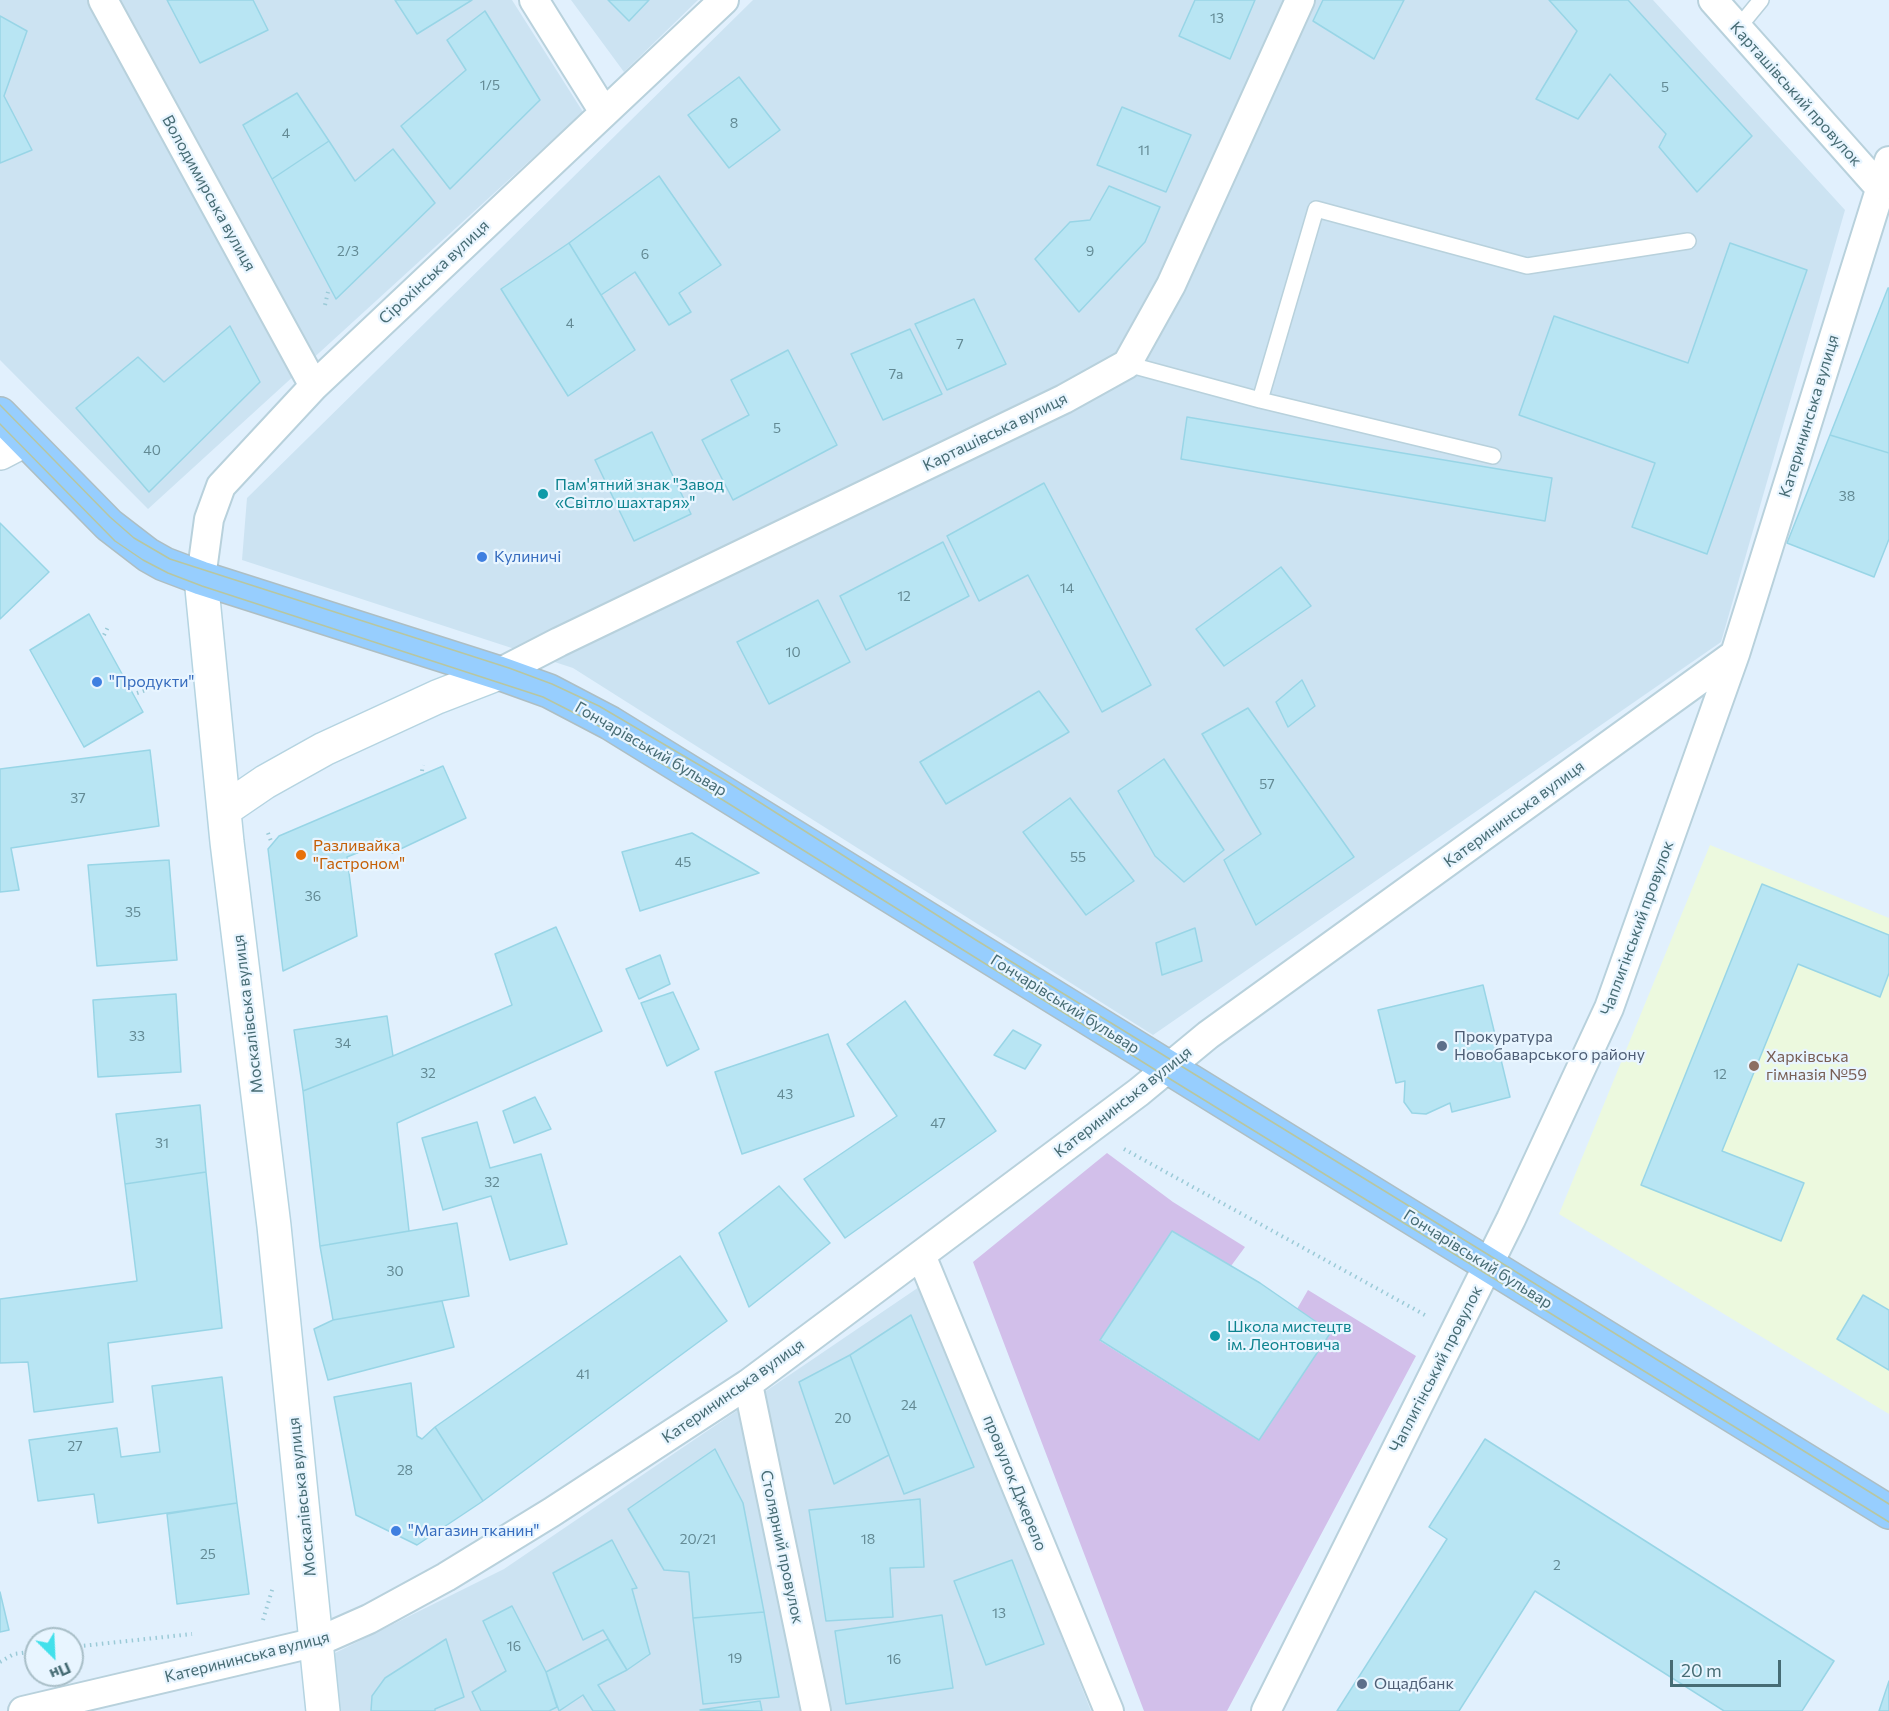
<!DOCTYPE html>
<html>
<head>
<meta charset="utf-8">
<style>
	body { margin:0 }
	#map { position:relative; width:1889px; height:1711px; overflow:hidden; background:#e1f0fd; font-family:Commissioner,sans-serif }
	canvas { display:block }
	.north { position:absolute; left:24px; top:1627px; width:60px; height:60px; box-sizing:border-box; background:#e8f5ff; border:2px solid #a8bec7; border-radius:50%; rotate:156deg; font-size:16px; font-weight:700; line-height:24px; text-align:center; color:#476c74 }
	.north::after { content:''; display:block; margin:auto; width:21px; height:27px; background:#42e0eb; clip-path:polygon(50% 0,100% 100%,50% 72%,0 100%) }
	.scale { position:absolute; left:1670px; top:1660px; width:111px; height:27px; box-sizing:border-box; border:3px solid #476c74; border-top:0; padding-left:8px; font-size:18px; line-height:21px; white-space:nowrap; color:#476c74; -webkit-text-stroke:4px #e8f5ff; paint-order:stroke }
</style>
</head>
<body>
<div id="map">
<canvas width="1889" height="1711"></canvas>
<div class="north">Пн</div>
<div class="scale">20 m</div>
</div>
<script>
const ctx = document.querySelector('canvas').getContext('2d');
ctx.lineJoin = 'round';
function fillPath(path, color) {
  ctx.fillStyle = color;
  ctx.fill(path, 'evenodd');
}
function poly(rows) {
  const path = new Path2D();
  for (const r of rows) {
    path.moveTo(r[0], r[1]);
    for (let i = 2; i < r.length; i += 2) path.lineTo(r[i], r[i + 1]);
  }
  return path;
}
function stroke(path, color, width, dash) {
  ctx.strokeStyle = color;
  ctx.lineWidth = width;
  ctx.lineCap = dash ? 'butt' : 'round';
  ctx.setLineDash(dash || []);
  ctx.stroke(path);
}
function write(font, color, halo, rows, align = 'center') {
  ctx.font = font + ' Commissioner,sans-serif';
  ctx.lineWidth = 4.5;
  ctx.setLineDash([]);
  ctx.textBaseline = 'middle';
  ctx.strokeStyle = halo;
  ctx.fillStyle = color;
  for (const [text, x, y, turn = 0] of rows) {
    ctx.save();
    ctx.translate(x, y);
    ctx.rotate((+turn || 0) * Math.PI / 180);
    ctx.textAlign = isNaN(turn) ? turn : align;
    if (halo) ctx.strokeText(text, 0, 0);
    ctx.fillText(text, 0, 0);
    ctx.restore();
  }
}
fillPath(poly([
	[0,0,512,0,583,112,148,509,0,360],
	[571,0,698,0,624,72],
	[753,0,1653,0,1845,210,1721,642,1153,1035,573,668,242,560,247,498],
	[922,1285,1091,1711,339,1711,333,1654,504,1569]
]), '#cce3f2');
fillPath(poly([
	[1710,845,1889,918,1889,1414,1559,1214]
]), '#ecf9de');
fillPath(poly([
	[1107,1153,1173,1202,1245,1247,1231,1266,1172,1231,1100,1341,1258,1440,1331,1332,1297,1309,1308,1290,1416,1356,1227,1711,1144,1711,973,1262]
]), '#d2bfea');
const building = poly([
	[167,0,253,0,268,30,200,63,167,0],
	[395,0,472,0,417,34,395,0],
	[608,0,649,0,629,21,608,0],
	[1195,0,1255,0,1230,59,1179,36,1195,0],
	[1323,0,1404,0,1374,59,1313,21,1323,0],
	[1549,0,1628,0,1752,136,1697,192,1659,147,1666,134,1610,74,1578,119,1536,99,1577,31,1549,0],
	[485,11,540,100,450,189,401,126,466,70,447,40,485,11],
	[0,16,27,31,4,96,32,150,0,163,0,16],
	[739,77,780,130,729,168,688,115,739,77],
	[297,93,329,141,272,179,243,125,297,93],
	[1122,107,1191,135,1166,192,1097,165,1122,107],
	[329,141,355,181,393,149,435,203,336,299,272,179,329,141],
	[659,176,721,265,679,293,691,312,669,325,635,272,601,295,569,243,659,176],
	[1109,186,1160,207,1145,242,1079,312,1035,259,1070,222,1090,220,1109,186],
	[569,243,635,350,568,396,501,289,569,243],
	[1730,243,1807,270,1707,554,1632,527,1655,463,1519,415,1554,316,1688,363,1730,243],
	[1888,288,1889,288,1889,453,1830,435,1888,288],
	[974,299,1006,364,947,390,915,324,974,299],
	[230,326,260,382,149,492,76,408,138,357,164,382,230,326],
	[910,329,942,394,883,420,851,354,910,329],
	[788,350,837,445,733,500,702,440,749,415,731,380,788,350],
	[1187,417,1552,478,1545,521,1181,459,1187,417],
	[652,432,691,514,634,541,595,460,652,432],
	[1830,435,1889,453,1889,539,1874,577,1787,543,1830,435],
	[1044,483,1151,685,1102,712,1028,575,979,601,947,536,1044,483],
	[0,523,49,572,0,619,0,523],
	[943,542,969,596,866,650,840,596,943,542],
	[1281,567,1311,606,1224,666,1196,629,1281,567],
	[818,600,850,662,769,704,737,642,818,600],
	[89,614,143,712,84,747,30,650,89,614],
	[1302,680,1315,706,1288,727,1276,702,1302,680],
	[1039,691,1069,732,946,804,920,762,1039,691],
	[1248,708,1354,857,1256,925,1224,860,1261,834,1202,734,1248,708],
	[150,750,159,826,11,848,19,890,0,892,0,769,150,750],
	[1164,759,1224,850,1184,882,1155,856,1118,791,1164,759],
	[443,766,466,818,392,853,387,841,347,857,357,936,283,971,268,849,279,836,443,766],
	[1070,798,1134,881,1086,915,1023,832,1070,798],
	[692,833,759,873,640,911,622,852,692,833],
	[169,860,177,960,97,966,88,865,169,860],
	[1762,884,1889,935,1889,973,1880,997,1798,964,1722,1151,1804,1183,1781,1241,1641,1185,1762,884],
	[556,927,602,1031,397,1123,409,1231,320,1246,303,1091,393,1056,512,1005,495,954,556,927],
	[1195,928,1202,961,1162,975,1156,943,1195,928],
	[660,955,670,984,639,999,626,969,660,955],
	[1483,985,1510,1097,1452,1112,1450,1103,1426,1114,1412,1113,1404,1102,1405,1081,1396,1083,1378,1010,1483,985],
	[673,992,699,1049,667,1066,641,1003,673,992],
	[176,994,181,1072,98,1077,93,1000,176,994],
	[905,1001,996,1131,845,1238,804,1179,897,1116,847,1044,905,1001],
	[387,1016,393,1056,303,1091,294,1030,387,1016],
	[1013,1030,1041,1045,1025,1069,994,1055,1013,1030],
	[828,1034,854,1116,742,1154,715,1072,828,1034],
	[535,1097,551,1129,514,1143,503,1111,535,1097],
	[200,1105,206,1172,125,1184,116,1114,200,1105],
	[477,1122,490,1168,541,1154,567,1244,510,1260,491,1196,443,1210,422,1138,477,1122],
	[206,1172,222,1328,108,1343,113,1402,34,1412,28,1362,0,1363,0,1299,137,1281,125,1184,206,1172],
	[779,1186,830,1243,749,1307,719,1233,779,1186],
	[457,1223,469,1296,333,1320,320,1246,457,1223],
	[1172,1231,1260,1283,1331,1332,1259,1440,1100,1340,1172,1231],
	[680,1256,727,1321,483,1501,435,1427,680,1256],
	[1863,1295,1889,1310,1889,1370,1837,1339,1863,1295],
	[442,1301,454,1347,328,1380,314,1329,333,1320,442,1301],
	[911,1315,974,1467,904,1494,850,1355,911,1315],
	[850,1355,889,1455,834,1484,799,1382,850,1355],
	[222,1377,237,1503,98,1523,94,1494,38,1501,29,1440,117,1428,121,1457,160,1452,152,1386,222,1377],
	[411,1383,417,1436,422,1439,435,1427,483,1501,417,1545,356,1515,334,1397,411,1383],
	[1485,1439,1834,1661,1802,1711,1724,1711,1535,1591,1459,1711,1337,1711,1447,1539,1429,1527,1485,1439],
	[715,1449,743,1503,764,1612,693,1618,689,1572,664,1570,628,1509,715,1449],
	[920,1499,924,1567,890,1568,893,1617,826,1621,809,1510,920,1499],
	[237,1503,249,1594,177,1604,167,1514,237,1503],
	[612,1540,637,1588,632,1589,650,1654,627,1670,603,1630,583,1640,553,1573,612,1540],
	[1012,1560,1044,1644,986,1665,954,1581,1012,1560],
	[0,1592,9,1630,0,1632,0,1592],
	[512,1606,546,1672,557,1707,549,1711,481,1711,472,1692,506,1671,483,1621,512,1606],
	[764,1612,779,1697,703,1704,693,1618,764,1612],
	[942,1615,953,1688,846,1704,835,1631,942,1615],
	[446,1639,464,1697,435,1709,435,1711,371,1711,372,1696,385,1678,446,1639],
	[608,1639,627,1670,598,1685,615,1711,593,1711,583,1695,559,1711,546,1672,608,1639],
	[1889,1681,1889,1711,1879,1711,1889,1681],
	[760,1701,762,1711,700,1710,760,1701]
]);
fillPath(building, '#b8e5f3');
stroke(building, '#98d5e6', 1.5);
const service = poly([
	[1738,28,1761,0],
	[1127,364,1260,400,1493,456],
	[1260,400,1316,209,1527,266,1688,241]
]);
const minor = poly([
	[103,0,314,386],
	[534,0,604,112],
	[1713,0,1880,188],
	[201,578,209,519,221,486,314,386,724,0],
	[499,673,559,642,1064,399,1127,364,1171,285,1300,0],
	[921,1255,1109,1711],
	[748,1384,816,1711],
	[23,1711,317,1642,369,1619,446,1577,552,1512,748,1384,1139,1092,1208,1035,1735,654,1889,161],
	[1266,1711,1511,1219,1609,1008,1735,654]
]);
const tertiary = poly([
	[0,453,25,440]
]);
const secondary = poly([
	[201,578,227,842,274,1226,323,1711],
	[224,810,265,782,324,749,437,697,499,673]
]);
const primary = poly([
	[0,414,109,525,148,555,164,564,201,578,499,673,549,691,610,723,1889,1512]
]);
stroke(service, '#b8d1dc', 18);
stroke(minor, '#b8d1dc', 32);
stroke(tertiary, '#b8d1dc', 36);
stroke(secondary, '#b5d4e1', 36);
stroke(primary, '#aebec2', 36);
stroke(poly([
	[325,305,328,292],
	[104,635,108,627],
	[137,693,146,690],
	[422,771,423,765],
	[268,833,271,841],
	[1124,1149,1425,1315],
	[263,1620,273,1587],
	[72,1647,192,1634],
	[0,1662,14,1654,36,1651]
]), '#9bcad7', 4, [1.5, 4.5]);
stroke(service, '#fff', 15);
stroke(minor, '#fff', 28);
stroke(tertiary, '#fff', 33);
stroke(secondary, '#fff', 33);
stroke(primary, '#97cefe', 33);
stroke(poly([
	[0,405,110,517,134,538,170,559,509,668,552,684,599,706,723,779,976,940,1492,1257,1889,1504],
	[0,424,115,541,143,560,168,573,202,586,543,697,592,722,718,797,1162,1074,1889,1522]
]), '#b8c6a0', 1.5);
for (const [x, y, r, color] of [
	[543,494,6,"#0f9aa8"],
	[482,557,6,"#3f7fe0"],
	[97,682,6,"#3f7fe0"],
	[301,855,6,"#e8710a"],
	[1442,1046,6,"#5c6f8a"],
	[1754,1066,6,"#8d6e63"],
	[1215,1336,6,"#0f9aa8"],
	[396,1531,6,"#3f7fe0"],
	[1362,1684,6,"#5c6f8a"]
]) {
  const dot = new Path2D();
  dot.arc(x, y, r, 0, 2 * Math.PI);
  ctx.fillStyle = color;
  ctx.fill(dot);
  stroke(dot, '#e8f5ff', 2);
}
write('14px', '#638a94', null, [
	["13",1217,18],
	["1/5",490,85],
	["5",1665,87],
	["8",734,123],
	["4",286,133],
	["11",1144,150],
	["2/3",348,251],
	["9",1090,251],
	["6",645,254],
	["4",570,323],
	["7",960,344],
	["7а",896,374],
	["5",777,428],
	["40",152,450],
	["38",1847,496],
	["14",1067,588],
	["12",904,596],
	["10",793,652],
	["57",1267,784],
	["37",78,798],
	["55",1078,857],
	["45",683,862],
	["36",313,896],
	["35",133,912],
	["33",137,1036],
	["34",343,1043],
	["32",428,1073],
	["12",1720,1074],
	["43",785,1094],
	["47",938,1123],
	["31",162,1143],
	["32",492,1182],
	["30",395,1271],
	["41",583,1374],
	["24",909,1405],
	["20",843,1418],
	["27",75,1446],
	["28",405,1470],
	["20/21",698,1539],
	["18",868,1539],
	["25",208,1554],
	["2",1557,1565],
	["13",999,1613],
	["16",514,1646],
	["19",735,1658],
	["16",894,1659]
]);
write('16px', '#476c74', '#e8f5ff', [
	["Карташівський провулок",1796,94,48],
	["Володимирська вулиця",209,193,61],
	["Сірохінська вулиця",434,272,-43],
	["Катерининська вулиця",1809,416,-73],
	["Карташівська вулиця",995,432,-26],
	["Гончарівський бульвар",651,749,30],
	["Катерининська вулиця",1514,814,-36],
	["Чаплигінський провулок",1637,928,-70],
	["Гончарівський бульвар",1065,1004,32],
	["Москалівська вулиця",248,1014,-97],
	["Катерининська вулиця",1123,1102,-38],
	["Гончарівський бульвар",1478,1259,32],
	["Чаплигінський провулок",1436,1369,-63],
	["Катерининська вулиця",733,1391,-35],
	["провулок Джерело",1015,1483,68],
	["Москалівська вулиця",302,1497,-96],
	["Столярний провулок",782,1547,78],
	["Катерининська вулиця",247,1657,-14]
]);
write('16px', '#0d838f', '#e8f5ff', [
	["Пам'ятний знак \"Завод",555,485],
	["«Світло шахтаря»\"",555,503],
	["Школа мистецтв",1227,1327],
	["ім. Леонтовича",1227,1345]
], 'left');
write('16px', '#366cbe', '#e8f5ff', [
	["Кулиничі",494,557],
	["\"Продукти\"",109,682],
	["\"Магазин тканин\"",408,1531]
], 'left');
write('16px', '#c56008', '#e8f5ff', [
	["Разливайка",313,846],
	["\"Гастроном\"",313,864]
], 'left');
write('16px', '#4e5e75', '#e8f5ff', [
	["Прокуратура",1454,1037],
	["Новобаварського району",1454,1055],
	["Ощадбанк",1374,1684]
], 'left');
write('16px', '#785e54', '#e8f5ff', [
	["Харківська",1766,1057],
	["гімназія №59",1766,1075]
], 'left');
</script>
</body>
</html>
